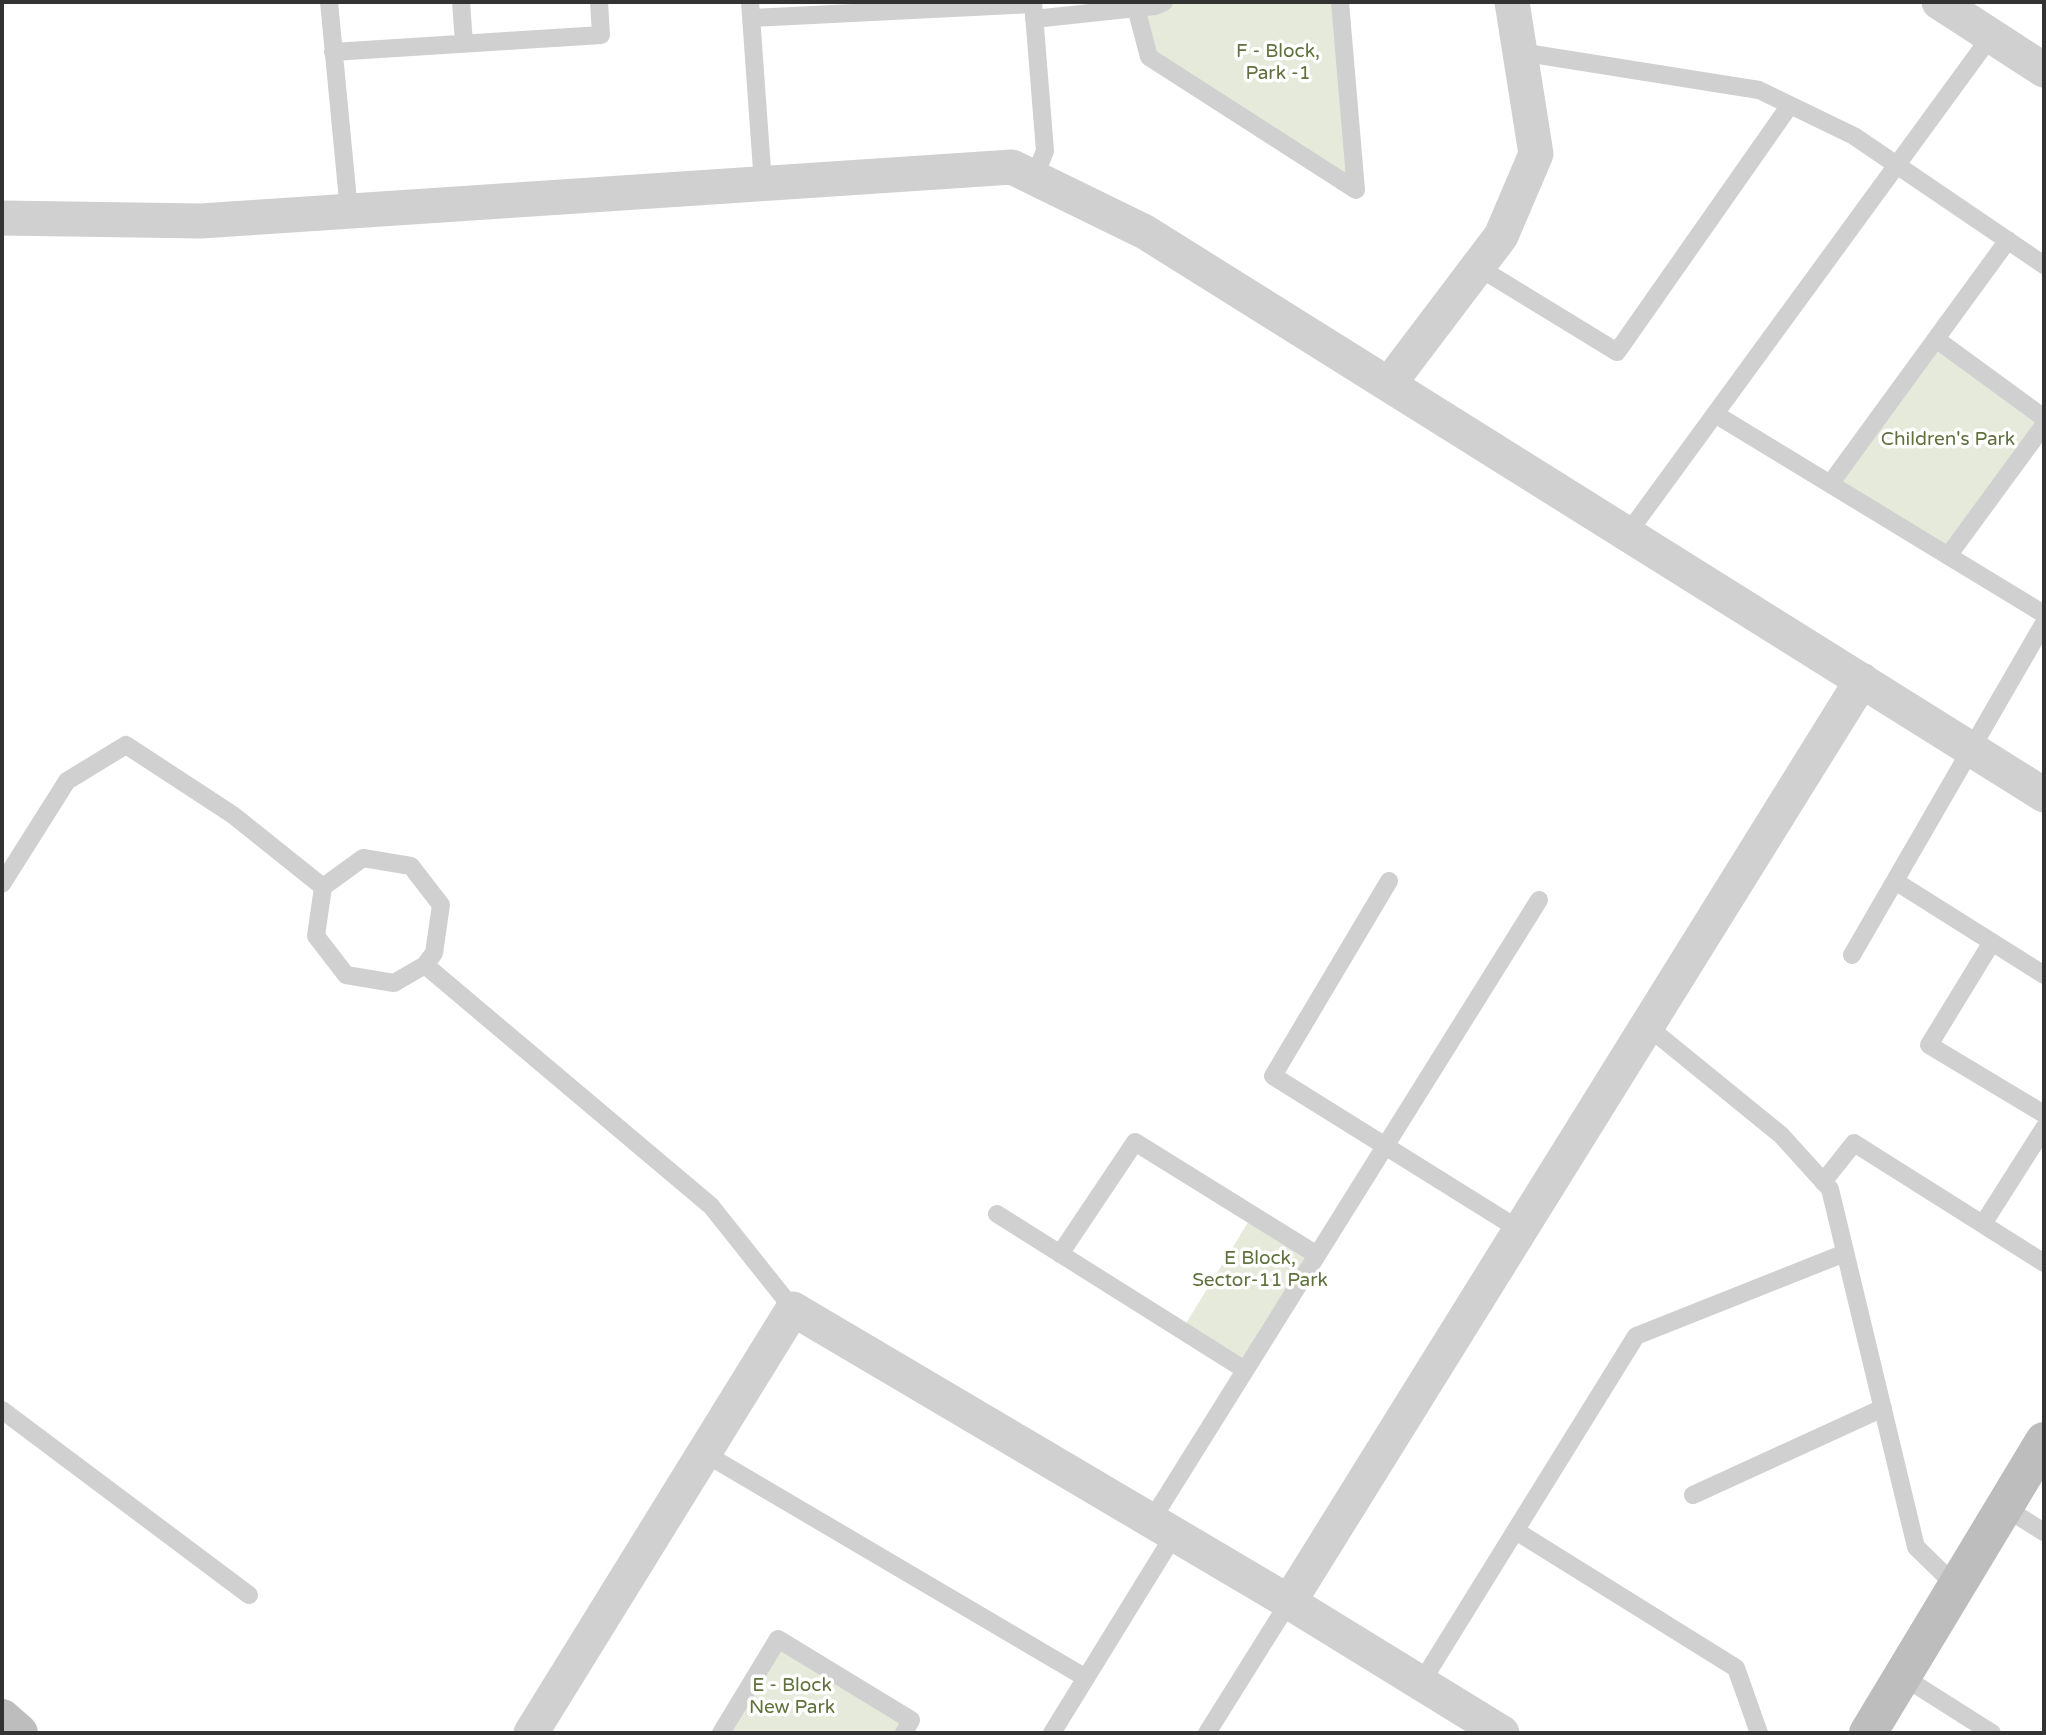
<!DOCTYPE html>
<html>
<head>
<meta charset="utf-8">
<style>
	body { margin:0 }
	#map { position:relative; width:2046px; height:1735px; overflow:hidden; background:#fff; font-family:"Varela Round",sans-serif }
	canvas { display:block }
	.frame { position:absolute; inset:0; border:4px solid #333; pointer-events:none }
</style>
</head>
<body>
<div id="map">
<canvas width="2046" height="1735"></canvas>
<div class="frame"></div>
</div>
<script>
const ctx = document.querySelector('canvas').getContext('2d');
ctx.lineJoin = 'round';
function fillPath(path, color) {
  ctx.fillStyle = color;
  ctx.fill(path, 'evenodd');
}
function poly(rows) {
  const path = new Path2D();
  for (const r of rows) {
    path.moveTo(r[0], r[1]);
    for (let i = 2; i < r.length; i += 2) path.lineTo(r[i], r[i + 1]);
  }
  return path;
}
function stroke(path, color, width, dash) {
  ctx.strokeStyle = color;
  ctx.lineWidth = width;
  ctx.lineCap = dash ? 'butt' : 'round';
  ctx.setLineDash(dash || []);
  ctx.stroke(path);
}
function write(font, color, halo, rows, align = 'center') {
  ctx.font = font + ' "Varela Round",sans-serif';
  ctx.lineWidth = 7;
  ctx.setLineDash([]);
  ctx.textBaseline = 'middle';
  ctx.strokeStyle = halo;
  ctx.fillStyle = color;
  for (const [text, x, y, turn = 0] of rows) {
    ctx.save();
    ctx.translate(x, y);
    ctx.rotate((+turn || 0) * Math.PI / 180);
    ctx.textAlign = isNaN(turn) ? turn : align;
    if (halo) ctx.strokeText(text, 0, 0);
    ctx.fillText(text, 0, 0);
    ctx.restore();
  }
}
fillPath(poly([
	[1174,2,1336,2,1353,186,1152,55,1142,12,1156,11],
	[1937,348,2040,423,1947,548,1840,481],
	[1250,1219,1311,1257,1242,1363,1185,1325],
	[779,1647,904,1723,897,1733,727,1733]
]), '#e6eadb');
stroke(poly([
	[329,2,349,211],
	[461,2,464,43],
	[750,2,763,184],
	[1033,2,1045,151,1034,178],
	[1136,8,1149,57,1356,190,1340,2],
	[752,18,1033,4],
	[1034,19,1155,6,1164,2],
	[333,52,601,35,599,2],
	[1520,52,1759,90,1854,136,2044,265],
	[1478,267,1617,352,1790,105],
	[1936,339,2044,418],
	[1715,414,2044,614],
	[1830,484,2008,240],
	[1628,533,1991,36],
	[1948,556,2044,425],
	[363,858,411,866,441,905,434,953,425,965,394,983,346,975,316,936,323,887,363,858],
	[1389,881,1273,1076,1520,1230],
	[1895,881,2044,975],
	[2,884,67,781,126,745,233,815,323,887],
	[1992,942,1929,1045,2044,1114],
	[1852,955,2044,623],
	[425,965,711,1206,793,1309],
	[1647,1026,1781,1135,1830,1189,1916,1547,1956,1586],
	[1823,1182,1854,1143,2044,1263],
	[997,1214,1245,1370],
	[1983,1224,2044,1128],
	[1060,1254,1135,1142,1317,1255],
	[2,1410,249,1595],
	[704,1453,1086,1678],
	[1693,1495,1883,1408],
	[2004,1507,2044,1532],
	[1151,1521,1539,900],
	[1516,1531,1736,1668,1759,1733],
	[1902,1676,1992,1733],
	[1421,1683,1636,1336,1845,1253],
	[721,1733,778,1639,911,1720,904,1733],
	[1052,1733,1174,1535],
	[1207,1733,1289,1602]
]), '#d0d0d0', 18);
stroke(poly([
	[1939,2,2044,70],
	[2,218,201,221,1012,167,1145,232,2044,795],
	[1389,384,1501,236,1536,154,1512,2],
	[1289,1602,1862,680],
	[531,1733,793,1309,1289,1602,1502,1733]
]), '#d0d0d0', 35);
stroke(poly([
	[2,1718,19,1733],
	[1868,1733,2044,1441]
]), '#bdbdbd', 38);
write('19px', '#60713e', '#fff', [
	["F - Block,",1278,52],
	["Park -1",1278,74],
	["Children's Park",1948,440],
	["E Block,",1260,1259],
	["Sector-11 Park",1260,1281],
	["E - Block",792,1686],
	["New Park",792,1708]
]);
</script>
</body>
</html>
